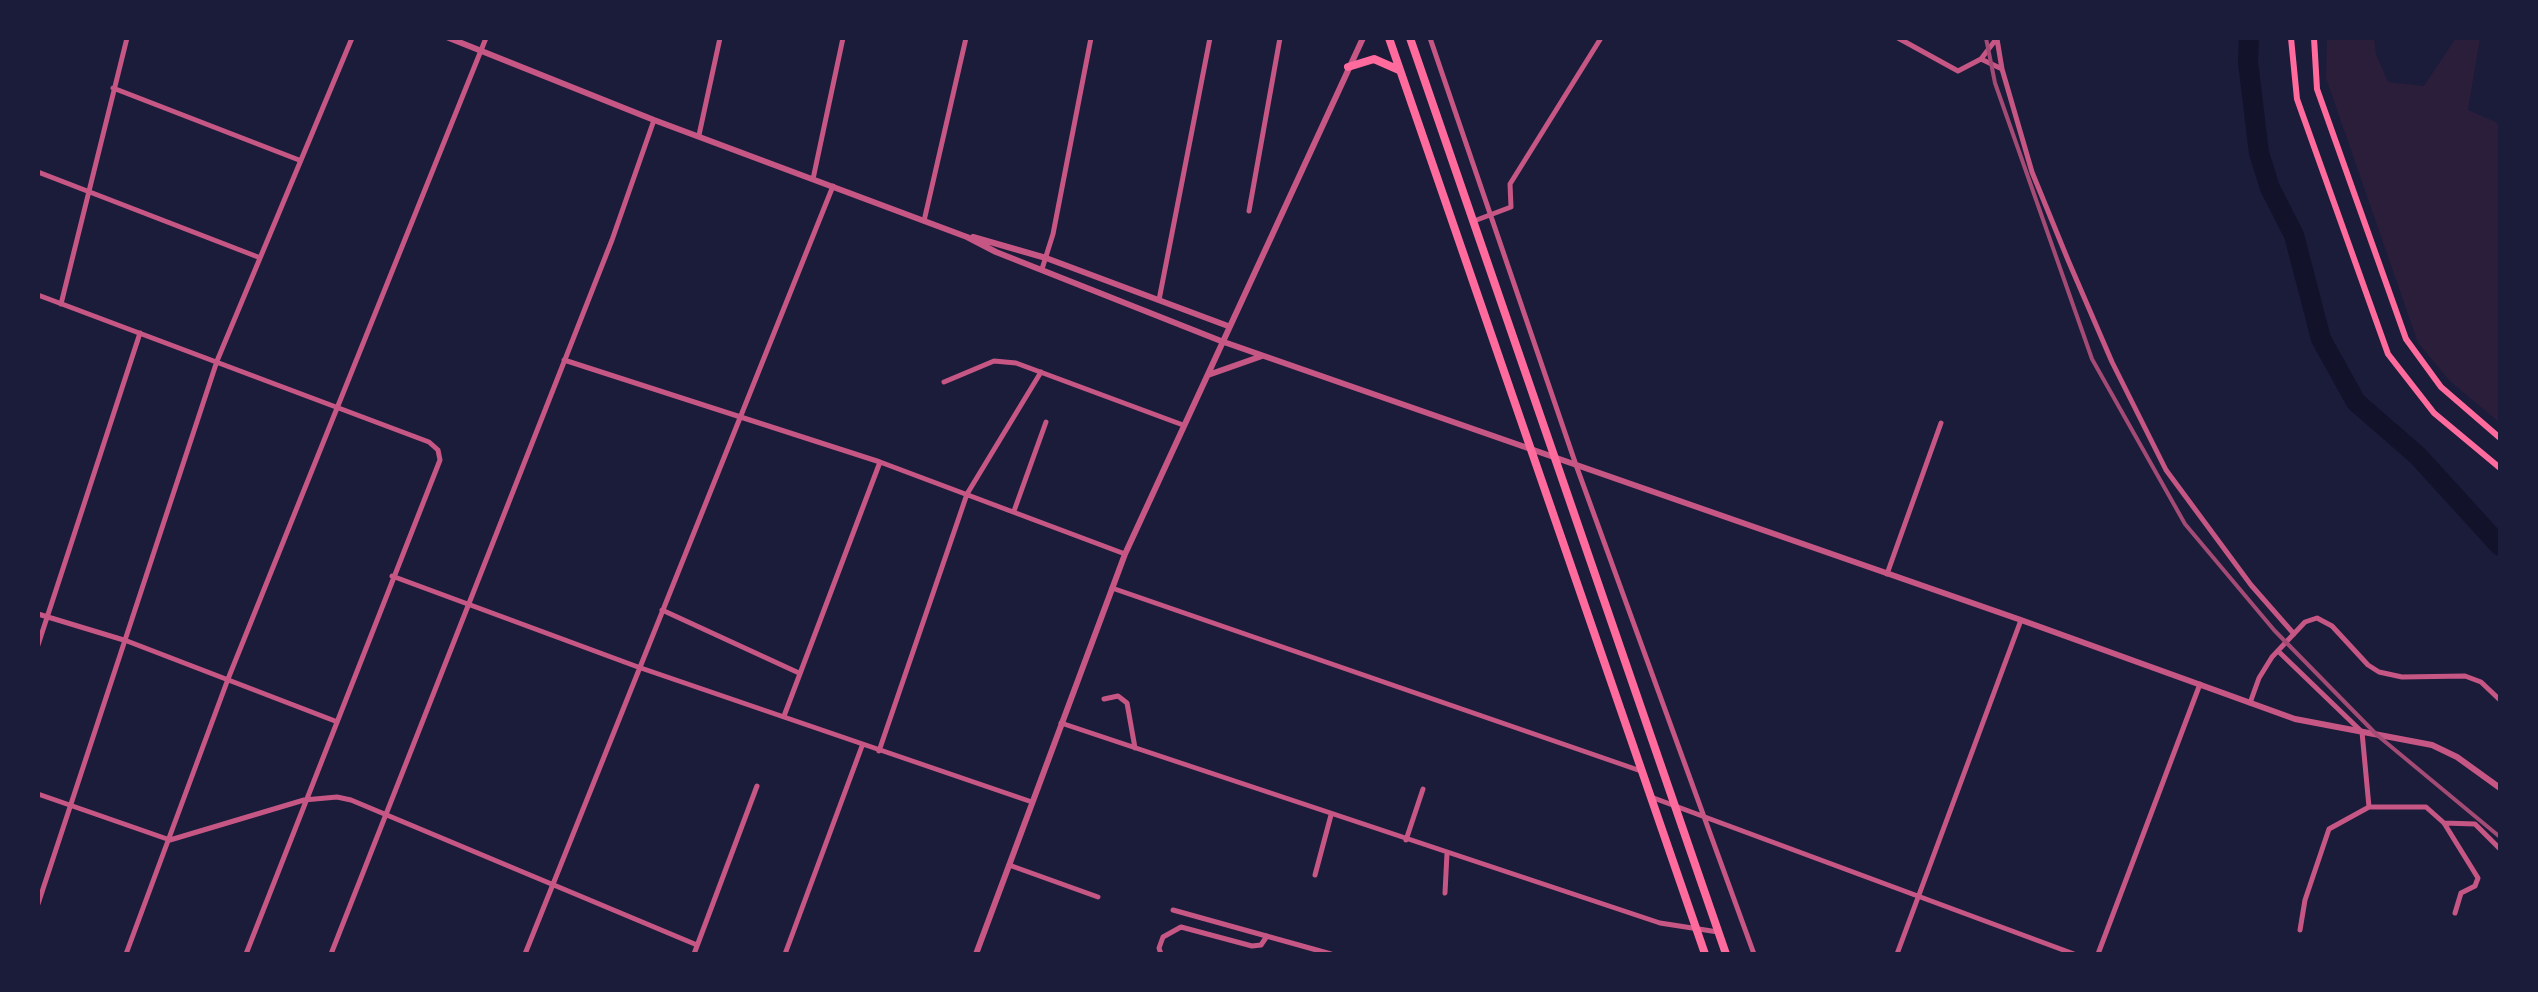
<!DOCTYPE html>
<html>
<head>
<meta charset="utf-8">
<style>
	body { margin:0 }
	#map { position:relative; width:2538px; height:992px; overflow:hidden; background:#1b1b3a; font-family:"DM Sans",sans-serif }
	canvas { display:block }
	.frame { position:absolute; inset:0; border:40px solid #1b1b3a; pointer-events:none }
</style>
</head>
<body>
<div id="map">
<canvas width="2538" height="992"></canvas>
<div class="frame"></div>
</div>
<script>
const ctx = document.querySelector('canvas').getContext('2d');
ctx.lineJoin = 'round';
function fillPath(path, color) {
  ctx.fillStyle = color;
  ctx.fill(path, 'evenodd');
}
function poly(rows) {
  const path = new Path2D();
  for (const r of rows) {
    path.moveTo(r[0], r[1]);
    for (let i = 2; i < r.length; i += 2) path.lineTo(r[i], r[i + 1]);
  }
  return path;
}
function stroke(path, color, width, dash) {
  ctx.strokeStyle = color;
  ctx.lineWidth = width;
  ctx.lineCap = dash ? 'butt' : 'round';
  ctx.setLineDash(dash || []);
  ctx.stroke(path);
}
fillPath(poly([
	[2327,38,2374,38,2376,54,2388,82,2424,86,2456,38,2480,38,2468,110,2496,122,2500,127,2500,423,2450,381,2418,343,2326,78]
]), '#2a1e3b');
stroke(poly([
	[2249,38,2248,62,2259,153,2270,188,2294,235,2321,339,2356,402,2418,456,2500,546]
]), '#12122b', 20);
stroke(poly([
	[1430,38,1576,465,1754,954],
	[1898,38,1958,71,1981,59,2002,69,2032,172,2068,260,2112,362,2166,470,2251,585,2294,634],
	[1997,39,2002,69],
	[1981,59,1997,38],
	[113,88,299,160],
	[699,135,720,38],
	[38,172,258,257],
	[813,179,843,38],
	[1249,211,1280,38],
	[924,221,966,38],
	[1474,221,1511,207,1510,184,1601,38],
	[1042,269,1053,234,1091,38],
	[38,295,429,442,438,450,440,460,246,954],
	[1159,300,1210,38],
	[61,304,127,38],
	[564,360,880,462,1125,554],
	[944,382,994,361,1016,363,1183,425],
	[1014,511,1046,422],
	[1887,574,1941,423],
	[392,576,638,667,1032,802],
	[1112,588,1641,771],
	[662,610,799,673],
	[38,614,127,641,335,721],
	[38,645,140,333],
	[2278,651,2362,732,2369,807],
	[1104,699,1118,696,1127,703,1135,748],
	[2250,703,2259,678,2272,657,2305,622,2317,618,2332,626,2368,665,2379,672,2402,677,2465,676,2481,682,2500,700],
	[784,716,880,462],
	[1061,723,1660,923,1718,932],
	[879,751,967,494,1041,372],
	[38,794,170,840,304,800,337,797,351,800,697,945],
	[1651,797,2074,954],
	[2444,823,2475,824,2500,849],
	[1406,840,1423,789],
	[1009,865,1098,897],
	[1315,875,1331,815],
	[1445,893,1447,853],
	[38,904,217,361,352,38],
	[1173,910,1331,954],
	[2300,930,2305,900,2329,829,2369,807,2426,807,2444,823,2478,878,2475,886,2461,893,2455,913],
	[126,954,228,679,486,38],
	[331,954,612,240,654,120],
	[525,954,833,186],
	[694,954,757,786],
	[785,954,862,746],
	[1161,954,1159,948,1163,937,1181,927,1252,946,1261,945,1267,936],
	[1897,954,2021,620],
	[2098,954,2200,684]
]), '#c65784', 5);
stroke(poly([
	[449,38,654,120,967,237,996,252,1221,341,2021,620,2295,719,2432,745,2457,757,2500,788],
	[973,237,1046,258,1228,326],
	[1208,375,1262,356],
	[976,954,1125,554,1363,38]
]), '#c65784', 6);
stroke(poly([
	[2291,38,2297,99,2388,354,2434,413,2500,468],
	[2314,38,2317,89,2406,339,2441,387,2500,438]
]), '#ff6b9d', 6);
stroke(poly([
	[1389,38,1705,954],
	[1410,38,1726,954],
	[1348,67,1374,59,1399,70]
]), '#ff6b9d', 8);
stroke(poly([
	[1986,38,1995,83,2092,359,2185,524,2274,630,2377,735,2500,837]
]), '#a44b75', 4);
</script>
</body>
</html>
